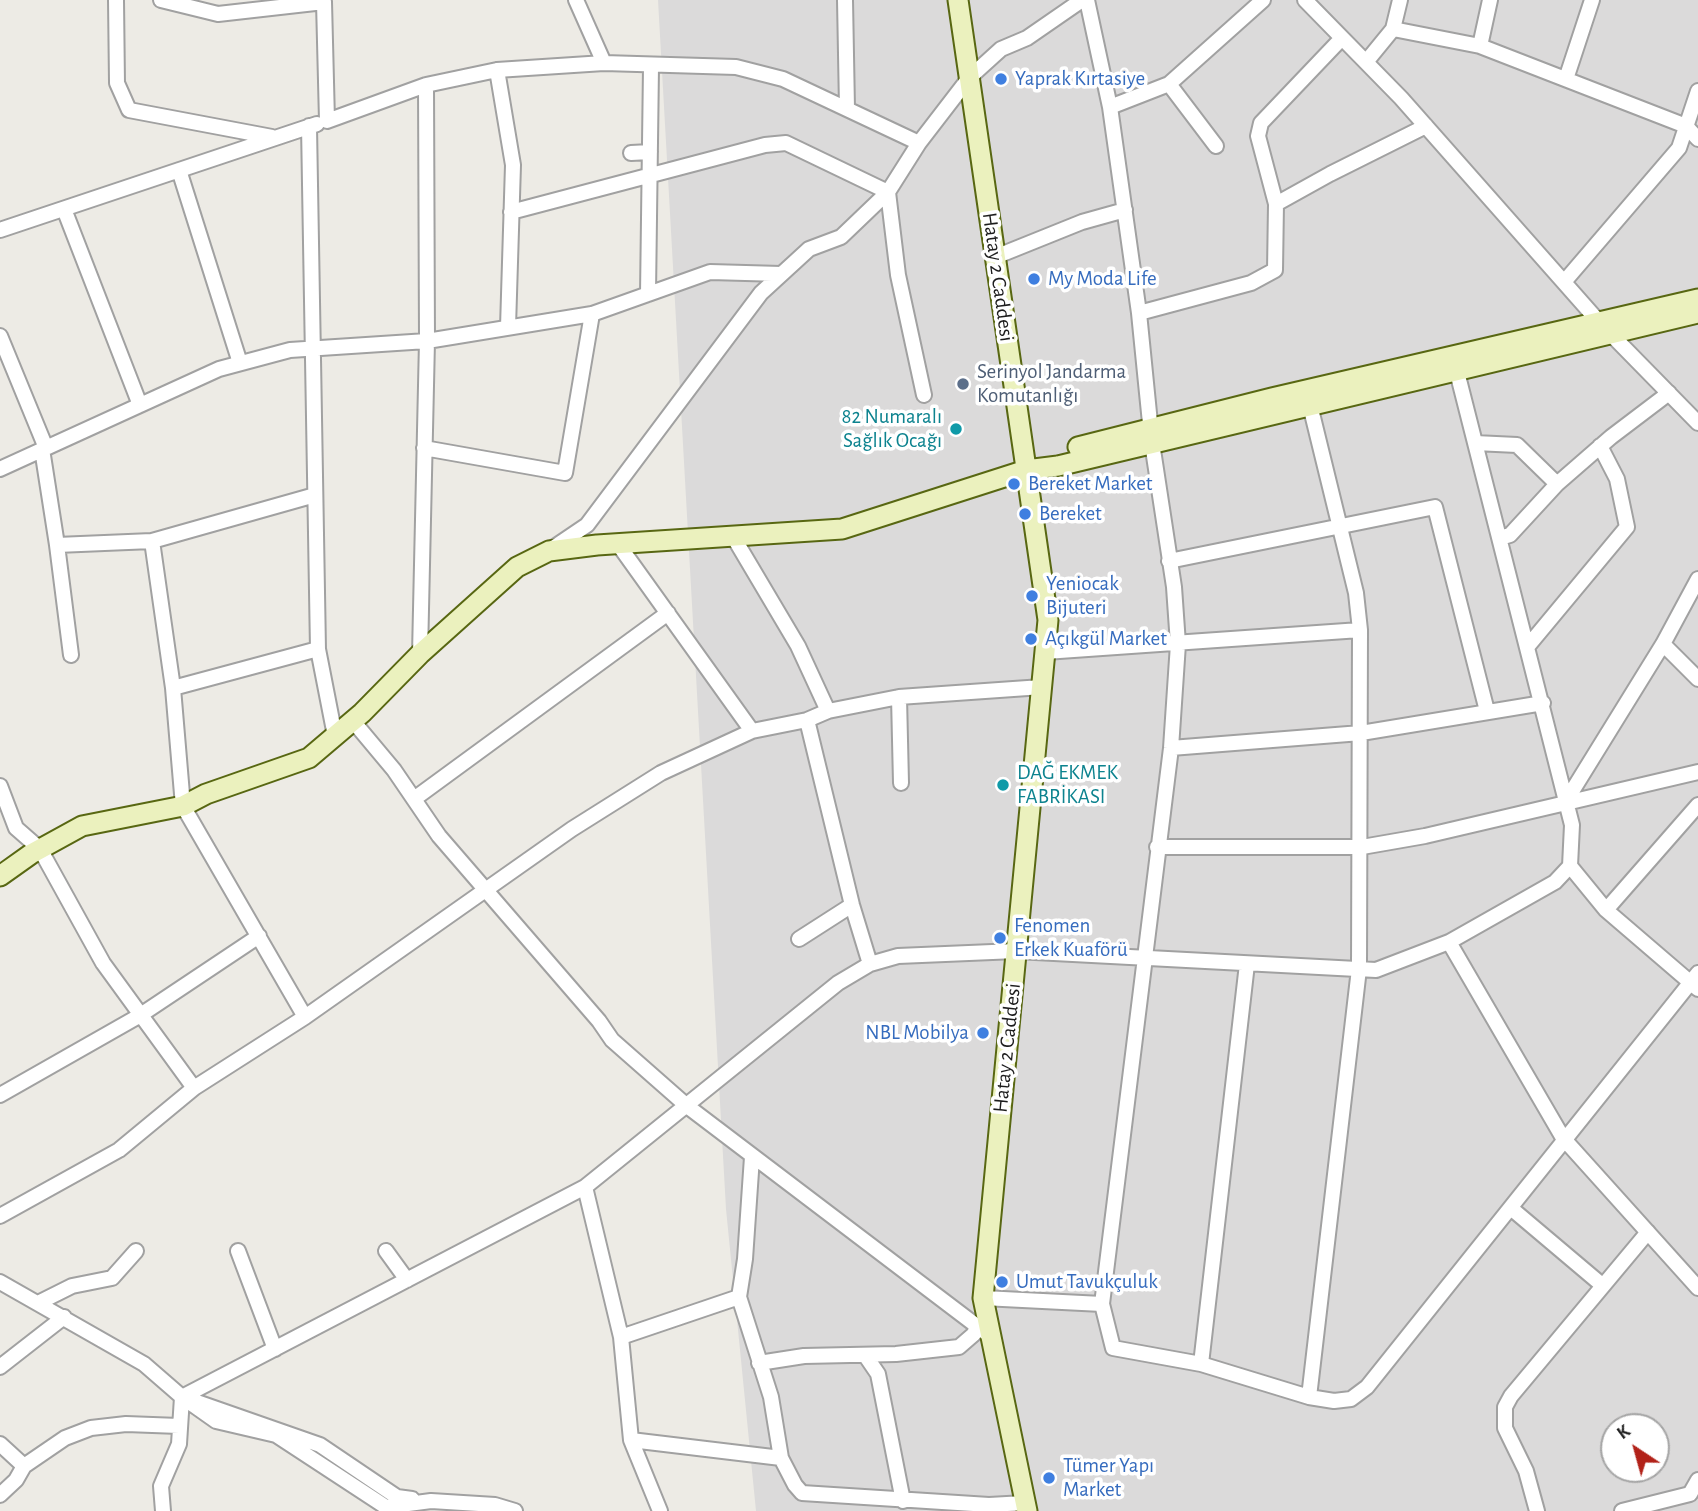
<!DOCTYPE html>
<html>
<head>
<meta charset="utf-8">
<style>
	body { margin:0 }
	#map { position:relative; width:1698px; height:1511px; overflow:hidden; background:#edebe5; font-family:"Alegreya Sans",sans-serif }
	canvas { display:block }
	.north { position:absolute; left:1600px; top:1413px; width:70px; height:70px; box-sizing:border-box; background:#fff; border:2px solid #a5a5a5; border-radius:50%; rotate:324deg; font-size:19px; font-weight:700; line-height:28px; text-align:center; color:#1d1d1d }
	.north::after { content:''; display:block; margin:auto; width:24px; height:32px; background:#b22219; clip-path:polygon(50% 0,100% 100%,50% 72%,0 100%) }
</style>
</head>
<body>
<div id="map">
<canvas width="1698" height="1511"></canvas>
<div class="north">K</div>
</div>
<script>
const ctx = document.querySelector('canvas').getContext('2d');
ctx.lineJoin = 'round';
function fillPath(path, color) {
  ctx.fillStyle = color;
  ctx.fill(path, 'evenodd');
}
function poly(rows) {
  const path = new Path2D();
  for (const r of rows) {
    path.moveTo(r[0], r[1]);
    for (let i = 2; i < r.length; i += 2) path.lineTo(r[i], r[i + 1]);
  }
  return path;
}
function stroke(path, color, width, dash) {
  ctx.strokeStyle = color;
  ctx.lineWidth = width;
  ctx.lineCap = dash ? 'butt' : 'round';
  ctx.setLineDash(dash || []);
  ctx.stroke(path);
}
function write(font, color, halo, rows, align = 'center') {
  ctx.font = font + ' "Alegreya Sans",sans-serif';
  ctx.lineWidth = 7;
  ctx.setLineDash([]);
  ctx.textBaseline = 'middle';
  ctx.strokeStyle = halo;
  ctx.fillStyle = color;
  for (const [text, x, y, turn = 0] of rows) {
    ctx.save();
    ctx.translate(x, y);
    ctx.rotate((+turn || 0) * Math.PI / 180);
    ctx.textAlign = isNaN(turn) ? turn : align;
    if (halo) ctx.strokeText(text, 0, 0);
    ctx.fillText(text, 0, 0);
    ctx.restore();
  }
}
fillPath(poly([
	[658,0,1698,0,1698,1511,756,1511,726,1209],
	[1614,1427,1656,1427,1656,1469,1614,1469]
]), '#dbdada');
const street = poly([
	[116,0,117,83,129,110,272,137],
	[161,0,218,14,324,2,327,121,426,85,497,70,604,63,736,67,783,79,919,143],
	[576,0,604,63],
	[845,0,847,108],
	[1087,0,1110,107,1169,84,1263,0],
	[1305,0,1401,98,1599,322,1698,423],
	[1393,29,1480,46,1686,126,1698,139],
	[1480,46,1490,0],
	[1366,62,1393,29,1400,0],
	[497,70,513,165,508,327],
	[1566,79,1592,0],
	[1169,84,1216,146],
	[309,126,318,649,335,736],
	[631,153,650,152],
	[179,170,240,363],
	[1276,204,1330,174,1426,126],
	[64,209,140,405],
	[511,212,765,145,786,143,888,192,898,275,924,395],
	[0,230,317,124],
	[995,257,1082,222,1125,210],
	[1564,282,1679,148,1698,91],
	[648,294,651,67],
	[1139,313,1251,283,1275,270,1276,204,1258,136,1261,123,1342,38],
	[0,336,46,448],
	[1475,443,1517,445,1557,484,1510,535,1500,538],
	[424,448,565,473,592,314],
	[42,449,57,545,152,541,315,495],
	[0,469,219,369,290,350,427,341,592,314,710,272,781,274],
	[1557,484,1611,437,1669,393],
	[734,538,798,646,828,711],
	[152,541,173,688,183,806,305,1017],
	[618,544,752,731,807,720,828,711,899,697,1042,687],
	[57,545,71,655],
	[553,548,587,525,761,293,809,249,841,237,888,192,919,143,969,78,1001,49,1027,38,1082,0],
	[1169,561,1435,507,1487,711],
	[1663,644,1698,679],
	[1528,646,1627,527,1617,479,1600,446],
	[1045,652,1360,630,1356,593,1308,397],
	[420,654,427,341,426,85],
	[173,688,318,649],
	[899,697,901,783],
	[807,720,852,905,870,964],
	[353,721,394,770,439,836,599,1021,612,1040,687,1106,990,1336],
	[1171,748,1361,733,1543,703],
	[0,786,16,828,40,849,103,963,194,1088],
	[414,799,668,613],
	[1566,801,1663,644,1698,579],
	[1157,847,1362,847,1425,836,1698,772],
	[1570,866,1606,910,1698,989],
	[1606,910,1698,805],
	[799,939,852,905],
	[1449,942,1563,1138,1698,1288],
	[0,1095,139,1016,259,936],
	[752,1157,745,1259,739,1297,771,1397,781,1458,795,1485,802,1493,989,1505,1025,1503],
	[1512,1209,1602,1285],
	[0,1216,119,1150,194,1088,305,1017,572,829,661,773,752,731],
	[238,1251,275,1349],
	[386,1251,407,1280],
	[0,1282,144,1364,182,1397,179,1444,161,1486,163,1511],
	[983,1298,1102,1304,1113,1348,1201,1364,1309,1397,1334,1401,1351,1399,1367,1387,1698,973],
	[40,1302,72,1286,112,1278,136,1251],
	[1102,1304,1171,748,1178,644,1174,587,1152,443,1139,313,1110,107],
	[621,1337,739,1297],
	[865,1355,878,1374,903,1501],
	[759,1363,804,1356,896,1354,959,1347,974,1334,977,1326],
	[1201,1364,1247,964],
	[0,1367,64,1317],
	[182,1397,585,1187],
	[182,1397,216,1421,276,1435,386,1507,431,1501,495,1505,515,1511],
	[1309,1397,1359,969,1360,630],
	[197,1402,320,1445,397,1497,412,1499],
	[631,1440,781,1458],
	[0,1444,24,1466],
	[0,1495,16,1480,24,1466,65,1438,91,1428,126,1424,179,1426],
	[660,1511,631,1440,621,1337,585,1187,838,983,870,964,898,956,1016,951,1376,970,1449,942,1555,882,1570,866,1572,825,1455,364],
	[1537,1511,1526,1471,1505,1428,1505,1407,1511,1396,1648,1232],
	[1622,1511,1690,1494,1698,1480]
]);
const secondary = poly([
	[958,0,1048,620,983,1298,1027,1511],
	[1078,447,1272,398,1698,299],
	[0,876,31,854,82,826,183,806,206,794,309,758,362,713,420,654,517,567,549,551,597,545,842,529,1026,470,1058,466,1698,313]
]);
stroke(street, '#a1a1a1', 18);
stroke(secondary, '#586712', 23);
stroke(street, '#fff', 14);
stroke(secondary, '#ebf1be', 19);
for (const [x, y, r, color] of [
	[1001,79,7,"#3f7fe0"],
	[1034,279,7,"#3f7fe0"],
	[963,384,7,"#5c6f8a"],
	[956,429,7,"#0f9aa8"],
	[1014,484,7,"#3f7fe0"],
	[1025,514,7,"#3f7fe0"],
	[1032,596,7,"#3f7fe0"],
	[1031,639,7,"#3f7fe0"],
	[1003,785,7,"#0f9aa8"],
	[1000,938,7,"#3f7fe0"],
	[983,1033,7,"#3f7fe0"],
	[1002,1282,7,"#3f7fe0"],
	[1049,1478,7,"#3f7fe0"]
]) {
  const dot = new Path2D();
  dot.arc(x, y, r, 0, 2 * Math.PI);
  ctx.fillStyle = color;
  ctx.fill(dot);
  stroke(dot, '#fff', 2.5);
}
write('21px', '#366cbe', '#fff', [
	["Yaprak Kırtasiye",1015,79],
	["My Moda Life",1048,279],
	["Bereket Market",1028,484],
	["Bereket",1039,514],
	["Yeniocak",1046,584],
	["Bijuteri",1046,608],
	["Açıkgül Market",1045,639],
	["Fenomen",1014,926],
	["Erkek Kuaförü",1014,950],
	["NBL Mobilya",969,1033,"right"],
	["Umut Tavukçuluk",1016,1282],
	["Tümer Yapı",1063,1466],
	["Market",1063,1490]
], 'left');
write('21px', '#1d1d1d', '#fff', [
	["Hatay 2 Caddesi",998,277,82],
	["Hatay 2 Caddesi",1007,1048,-84]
]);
write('21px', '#4e5e75', '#fff', [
	["Serinyol Jandarma",977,372],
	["Komutanlığı",977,396]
], 'left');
write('21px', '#0d838f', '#fff', [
	["82 Numaralı",942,417],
	["Sağlık Ocağı",942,441],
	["DAĞ EKMEK",1017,773,"left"],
	["FABRİKASI",1017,797,"left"]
], 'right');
</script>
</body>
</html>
